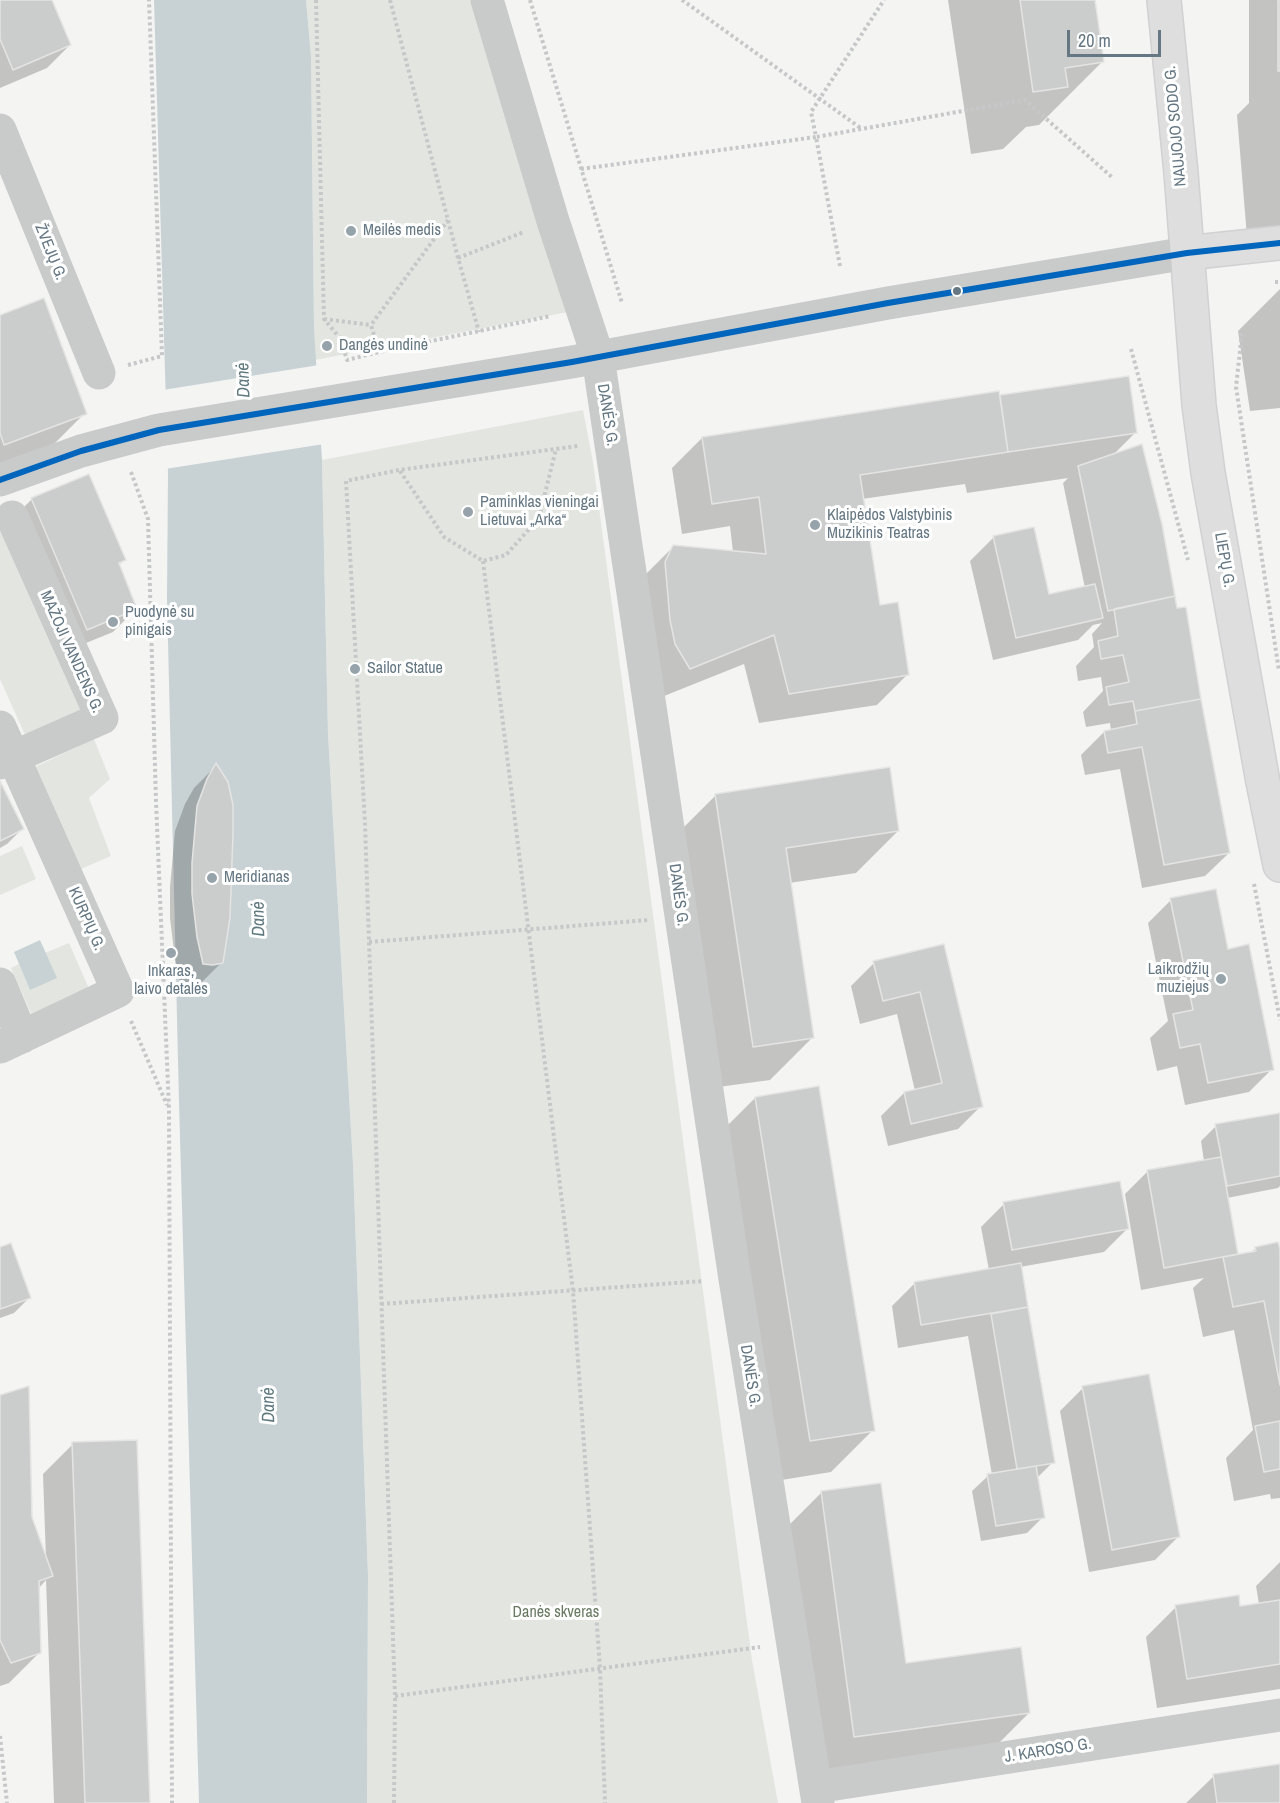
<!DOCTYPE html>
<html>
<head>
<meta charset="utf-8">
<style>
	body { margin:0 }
	#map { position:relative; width:1280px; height:1803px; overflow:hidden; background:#f4f4f3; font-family:"Archivo Narrow",sans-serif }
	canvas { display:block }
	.scale { position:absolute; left:1067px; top:30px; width:94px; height:27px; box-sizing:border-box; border:3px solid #647783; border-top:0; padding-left:8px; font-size:18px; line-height:21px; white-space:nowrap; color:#647783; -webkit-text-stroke:4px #fff; paint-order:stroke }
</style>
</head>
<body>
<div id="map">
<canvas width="1280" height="1803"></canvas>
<div class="scale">20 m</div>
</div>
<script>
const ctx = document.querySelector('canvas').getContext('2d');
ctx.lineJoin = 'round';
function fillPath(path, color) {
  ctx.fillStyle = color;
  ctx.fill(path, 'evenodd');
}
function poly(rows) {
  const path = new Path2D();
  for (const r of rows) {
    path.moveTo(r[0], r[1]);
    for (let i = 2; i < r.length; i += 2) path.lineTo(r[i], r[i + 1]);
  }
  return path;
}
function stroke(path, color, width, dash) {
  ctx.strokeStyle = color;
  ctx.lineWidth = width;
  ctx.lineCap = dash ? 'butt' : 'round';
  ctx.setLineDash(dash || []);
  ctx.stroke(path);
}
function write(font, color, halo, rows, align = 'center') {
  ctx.font = font + ' "Archivo Narrow",sans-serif';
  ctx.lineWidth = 6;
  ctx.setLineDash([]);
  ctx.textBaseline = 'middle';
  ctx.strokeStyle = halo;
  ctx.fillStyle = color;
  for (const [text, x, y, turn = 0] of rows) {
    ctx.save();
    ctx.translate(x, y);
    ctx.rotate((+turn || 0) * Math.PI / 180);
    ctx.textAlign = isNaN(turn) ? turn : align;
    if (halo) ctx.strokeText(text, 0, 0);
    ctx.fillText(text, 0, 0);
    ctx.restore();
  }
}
fillPath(poly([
	[306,0,487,0,584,309,315,360,314,328,311,56],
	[583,410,593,462,752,1660,778,1803,367,1803,368,1576,353,1164,328,734,322,460],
	[4,529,81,710,25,735,0,679,0,531],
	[94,739,110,779,89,798,111,856,81,869,35,767],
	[22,846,36,879,0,895,0,856],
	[69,943,90,991,32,1016,11,968,19,964,30,989,56,978,45,953]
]), '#e3e6e0');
fillPath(poly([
	[154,0,306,0,311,56,314,328,322,460,328,734,353,1164,368,1576,367,1803,199,1803,179,1102,167,599,168,473],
	[40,940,57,978,30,990,14,952]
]), '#c8d2d4');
fillPath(poly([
	[319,365,324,444,165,469,163,390]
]), '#f4f4f3');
fillPath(poly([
	[0,0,50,0,70,45,47,68,0,88],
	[948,0,1093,0,1102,62,1039,125,1026,127,1003,149,971,154],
	[1249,0,1280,0,1280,235,1247,237,1237,115,1249,103],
	[1280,289,1280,408,1250,411,1238,331],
	[0,317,85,413,43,455,0,472],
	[1000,397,1136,432,1112,456,1176,610,1200,699,1229,853,1205,876,1142,888,1120,769,1085,775,1081,755,1104,732,1111,731,1110,723,1086,727,1083,712,1103,691,1101,677,1078,681,1076,666,1094,647,1092,634,1102,623,1093,625,1078,640,993,660,970,561,993,538,1048,596,1085,588,1063,483,1068,478,967,493,965,484,862,499,879,607,907,675,877,705,759,723,744,664,659,698,643,577,673,547,733,552,730,526,682,534,672,468,702,438,999,399],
	[32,499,124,560,118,566,136,609,113,632,64,652,9,522],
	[216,766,221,963,198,986,181,987,175,960,170,918,170,887,175,831,185,804,194,788],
	[0,784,22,829,7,844,0,848],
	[716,795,898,831,856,873,789,883,812,1038,770,1080,711,1088,674,837],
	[1171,900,1227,950,1272,1069,1249,1092,1185,1105,1177,1066,1157,1071,1150,1038,1168,1021,1148,923],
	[943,946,981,1106,958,1129,888,1146,881,1116,904,1093,915,1091,897,1014,860,1024,851,986,874,963],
	[755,1098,873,1430,831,1472,769,1482,713,1140],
	[1280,1114,1280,1186,1278,1188,1227,1198,1236,1253,1233,1256,1251,1253,1256,1248,1280,1250,1280,1498,1271,1499,1270,1494,1234,1501,1226,1458,1253,1430,1234,1330,1203,1337,1193,1288,1204,1278,1141,1290,1125,1194,1148,1171,1204,1161,1201,1141,1216,1126],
	[1004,1204,1127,1229,1104,1252,1020,1267,1053,1462,1036,1479,1043,1517,1027,1533,981,1541,972,1491,988,1476,992,1475,968,1336,898,1348,892,1306,915,1283,989,1270,981,1227],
	[0,1249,29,1298,14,1313,0,1318],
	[1083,1388,1178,1537,1155,1560,1089,1572,1060,1411],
	[0,1397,30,1517,46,1559,43,1474,73,1444,148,1803,54,1803,46,1580,38,1589,40,1652,9,1683,0,1686],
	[822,1492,904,1665,1029,1713,987,1755,813,1779,780,1534],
	[1280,1562,1280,1689,1157,1708,1146,1637,1176,1607,1239,1608,1259,1604,1256,1586],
	[1280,1765,1280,1803,1186,1803,1214,1776]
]), '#0003');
const building = poly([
	[0,0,52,0,71,45,13,70,0,39,0,0],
	[1020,0,1095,0,1104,62,1065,68,1068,87,1033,92,1020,0],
	[1278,0,1280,0,1280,71,1278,71,1278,0],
	[44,298,87,414,4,445,0,433,0,315,44,298],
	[1129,376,1137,433,1008,452,1000,395,1129,376],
	[999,391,1008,452,860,475,880,605,898,602,909,675,789,694,774,635,690,669,675,644,670,620,665,562,673,545,766,554,759,497,712,504,702,437,999,391],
	[1142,444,1162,524,1175,596,1108,611,1078,466,1142,444],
	[89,474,126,560,119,563,137,609,87,630,31,498,89,474],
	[1034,527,1049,594,1095,584,1103,618,1016,638,993,536,1034,527],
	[1175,596,1177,608,1186,607,1201,699,1135,711,1133,701,1109,705,1106,687,1129,682,1123,655,1101,659,1098,641,1118,636,1114,609,1175,596],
	[1201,699,1230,853,1164,865,1142,747,1108,753,1104,731,1137,724,1135,711,1201,699],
	[216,763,228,782,233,805,233,834,230,917,227,937,223,963,213,965,203,964,197,937,192,894,192,863,197,806,207,779,216,763],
	[890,767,899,831,786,848,814,1038,753,1047,715,794,890,767],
	[0,781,24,829,0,841,0,781],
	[1216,889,1228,949,1249,944,1274,1070,1208,1083,1200,1044,1180,1048,1173,1014,1193,1010,1170,898,1216,889],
	[944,944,983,1107,911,1124,904,1092,942,1083,920,992,883,1001,873,961,944,944],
	[819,1086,875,1431,810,1441,755,1097,819,1086],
	[1280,1113,1280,1176,1227,1186,1215,1124,1280,1113],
	[1221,1157,1238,1254,1164,1268,1147,1170,1221,1157],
	[1120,1181,1129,1229,1012,1250,1003,1202,1120,1181],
	[1278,1242,1280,1249,1280,1385,1264,1301,1233,1307,1223,1257,1256,1251,1255,1247,1278,1242],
	[11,1243,31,1298,0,1309,0,1247,11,1243],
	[1021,1263,1028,1307,921,1325,914,1282,1021,1263],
	[1028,1307,1055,1463,1017,1469,991,1314,1028,1307],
	[1149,1374,1180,1537,1112,1550,1082,1386,1149,1374],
	[29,1386,32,1517,53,1576,39,1581,41,1653,11,1663,0,1640,0,1395,29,1386],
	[1280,1421,1280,1469,1264,1472,1255,1426,1280,1421],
	[137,1440,150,1803,85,1803,72,1442,137,1440],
	[1036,1466,1045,1518,996,1526,987,1474,1036,1466],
	[881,1483,906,1663,1021,1647,1030,1713,854,1737,821,1491,881,1483],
	[1239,1595,1240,1606,1280,1600,1280,1664,1187,1679,1175,1605,1239,1595],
	[1280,1764,1280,1803,1217,1803,1213,1774,1280,1764]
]);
fillPath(building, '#cbcdcd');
stroke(building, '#e4e4e2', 1.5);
const secondary = poly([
	[1164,0,1181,173,1199,405,1208,473,1263,782,1280,865],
	[1187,253,1280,243]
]);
stroke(secondary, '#d0d1d2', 36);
stroke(poly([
	[316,0,324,319,340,338,347,360,379,352,551,316],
	[390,0,458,258,479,332],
	[530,0,622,303],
	[682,0,862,129],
	[581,169,816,137,811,112,884,0],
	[458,258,524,232],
	[840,266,816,137,1025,100,1113,178],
	[1275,282,1280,282],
	[324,319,371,325],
	[1242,333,1236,387,1279,671],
	[1131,349,1188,560],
	[379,352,371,325,448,220],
	[128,365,162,356,149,0],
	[400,471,444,537,483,561,506,555,539,518,556,449],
	[131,472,148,519,156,802,169,1109,172,1803],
	[483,561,573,1291,600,1668,605,1803],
	[1254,884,1280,1020],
	[369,942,649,920],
	[131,1021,167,1105],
	[381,1304,704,1281],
	[395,1696,760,1647],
	[0,1736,7,1803],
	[394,1803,395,1696,365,824,346,481,399,470,578,446]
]), '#c6c7c8', 4, [3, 3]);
stroke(poly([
	[487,0,553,221,598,357,735,1279,818,1803],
	[0,130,99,373],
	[0,727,118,991,0,1047],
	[0,763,102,718,12,517],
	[0,984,22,1037],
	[816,1787,1280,1715]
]), '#c9caca', 33);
stroke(poly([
	[0,480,81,451,159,430,572,362,888,303,1187,253]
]), '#c9caca', 33);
stroke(secondary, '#dededf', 33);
stroke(poly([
	[0,480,81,451,159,430,572,362,888,303,1187,253,1280,243]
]), '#0065bd', 6);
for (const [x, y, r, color] of [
	[351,231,6,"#96a3aa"],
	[957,291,5,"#647783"],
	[327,346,6,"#96a3aa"],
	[468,512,6,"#96a3aa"],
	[815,525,6,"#96a3aa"],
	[113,622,6,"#96a3aa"],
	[355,669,6,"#96a3aa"],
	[212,878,6,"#96a3aa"],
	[171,953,6,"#96a3aa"],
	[1221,979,6,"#96a3aa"]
]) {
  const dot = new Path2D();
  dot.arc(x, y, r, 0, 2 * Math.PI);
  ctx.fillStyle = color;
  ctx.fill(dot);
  stroke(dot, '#fff', 2);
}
write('16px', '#647783', '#fff', [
	["NAUJOJO SODO G.",1176,126,-95],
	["ŽVEJŲ G.",50,252,68],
	["DANĖS G.",607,415,81],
	["LIEPŲ G.",1224,560,80],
	["MAŽOJI VANDENS G.",71,652,66],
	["DANĖS G.",678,895,82],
	["KURPIŲ G.",86,919,66],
	["DANĖS G.",750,1376,81],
	["J. KAROSO G.",1048,1751,-9]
]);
write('16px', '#647783', '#fff', [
	["Meilės medis",363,231],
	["Dangės undinė",339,346],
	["Paminklas vieningai",480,503],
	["Lietuvai „Arka“",480,521],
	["Klaipėdos Valstybinis",827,516],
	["Muzikinis Teatras",827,534],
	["Puodynė su",125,613],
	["pinigais",125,631],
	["Sailor Statue",367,669],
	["Meridianas",224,878],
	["Laikrodžių",1209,970,"right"],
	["muziejus",1209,988,"right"],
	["Inkaras,",171,972,"center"],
	["laivo detalės",171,990,"center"]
], 'left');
write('16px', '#697a63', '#fff', [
	["Danės skveras",556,1613]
]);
write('italic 18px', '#60797f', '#fff', [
	["Danė",244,380,-92],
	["Danė",259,919,-91],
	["Danė",269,1405,-91]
]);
</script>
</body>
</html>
